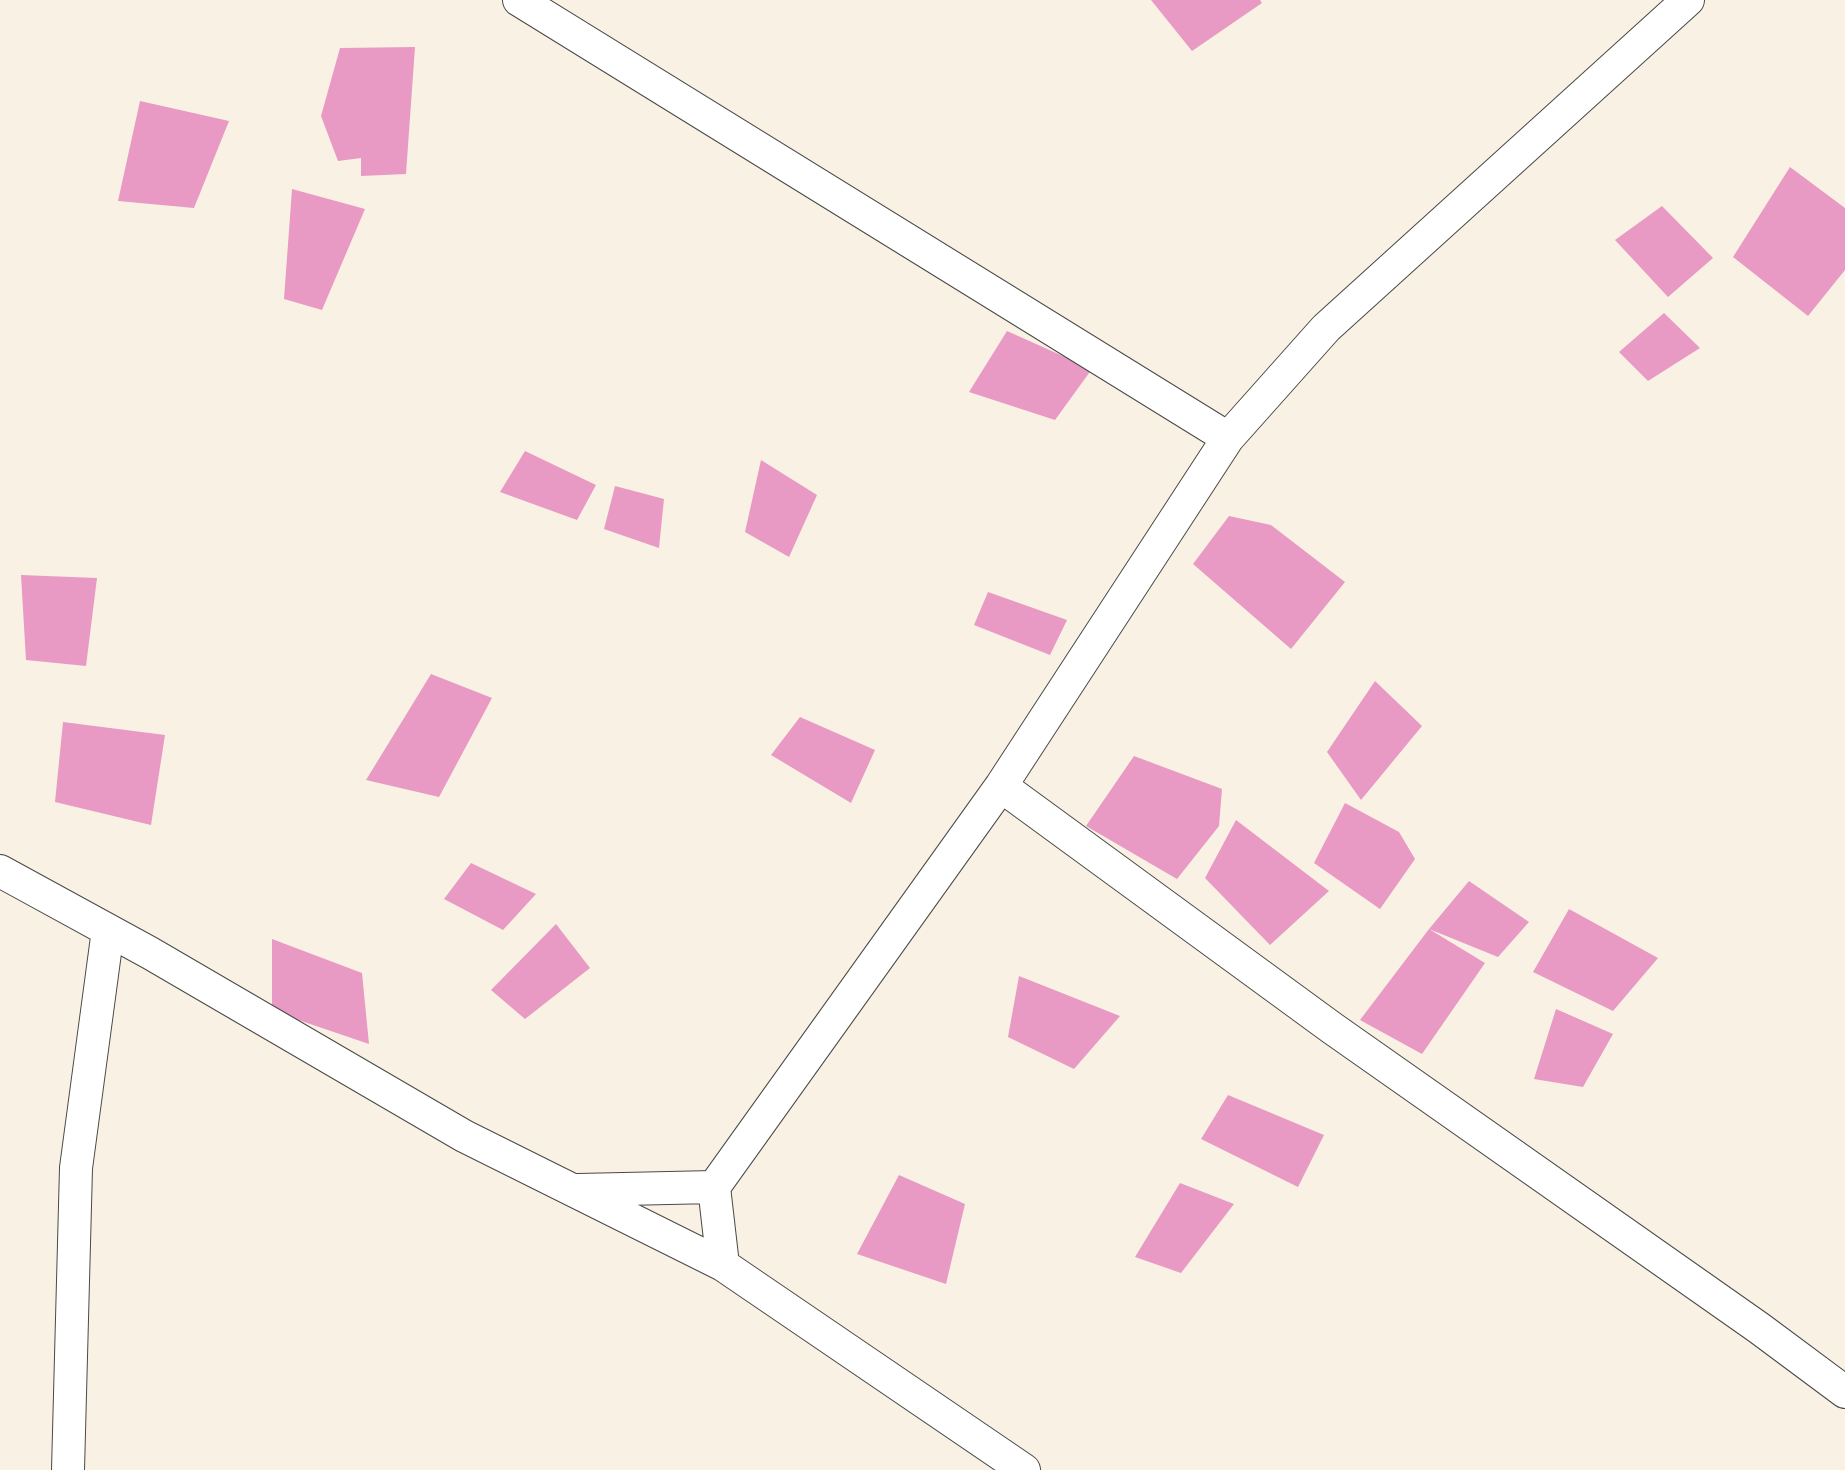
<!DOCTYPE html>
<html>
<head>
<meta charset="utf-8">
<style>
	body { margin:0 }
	canvas { display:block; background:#f9f1e3 }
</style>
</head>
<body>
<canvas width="1845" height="1470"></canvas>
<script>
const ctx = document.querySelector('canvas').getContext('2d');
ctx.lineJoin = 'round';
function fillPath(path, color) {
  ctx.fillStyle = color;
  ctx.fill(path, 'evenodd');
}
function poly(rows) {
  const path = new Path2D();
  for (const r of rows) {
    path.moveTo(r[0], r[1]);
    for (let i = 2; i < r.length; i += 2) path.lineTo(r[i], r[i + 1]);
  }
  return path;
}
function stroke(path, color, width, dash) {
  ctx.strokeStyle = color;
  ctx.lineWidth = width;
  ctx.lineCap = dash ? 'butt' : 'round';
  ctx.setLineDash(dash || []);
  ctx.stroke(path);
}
fillPath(poly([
	[1151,0,1260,0,1262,3,1192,51],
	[415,47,406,174,361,176,361,158,338,161,321,116,340,48],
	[140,101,229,121,194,208,118,201],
	[1790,167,1845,208,1845,270,1808,316,1733,257],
	[292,189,365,209,322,310,284,299],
	[1662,206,1713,258,1668,297,1615,240],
	[1664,313,1700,348,1648,381,1619,352],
	[1007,331,1092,369,1055,420,969,392],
	[525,451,596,485,577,520,500,492],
	[761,460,817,495,789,557,745,532],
	[615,486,664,499,659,548,604,529],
	[1229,516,1271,525,1345,582,1291,649,1193,564],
	[21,575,97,578,86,666,26,660],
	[988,592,1067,620,1050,655,974,625],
	[431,674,492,698,439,797,366,780],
	[1375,681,1422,726,1361,800,1327,752],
	[800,717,875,750,851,803,771,755],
	[63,722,165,735,151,825,55,802],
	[1134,756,1222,789,1219,826,1177,879,1086,826],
	[1345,803,1399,832,1415,859,1380,909,1314,863],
	[1236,820,1329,891,1270,945,1205,878],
	[471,863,536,894,503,930,444,899],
	[1469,881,1529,922,1498,957,1429,929],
	[1569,909,1658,958,1613,1011,1533,972],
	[556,924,590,968,525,1019,491,990],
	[1429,929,1485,963,1422,1054,1360,1020],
	[272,939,362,973,369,1044,272,1011],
	[1019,976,1120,1016,1074,1069,1008,1037],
	[1556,1009,1613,1034,1583,1087,1534,1079],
	[1228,1095,1324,1135,1298,1187,1201,1139],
	[899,1175,965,1204,946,1284,857,1254],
	[1180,1183,1234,1204,1181,1273,1135,1257]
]), '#e89ac5');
const street = poly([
	[519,0,1228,438,1326,328,1688,0],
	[1001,786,1332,1028,1759,1328,1845,1392],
	[0,871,150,953,464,1136,723,1265,1024,1470],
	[714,1187,723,1265],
	[578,1190,714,1187,1001,786,1228,438],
	[68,1470,76,1168,108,930]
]);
stroke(street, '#4a4947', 34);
stroke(street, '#fff', 32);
</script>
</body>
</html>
